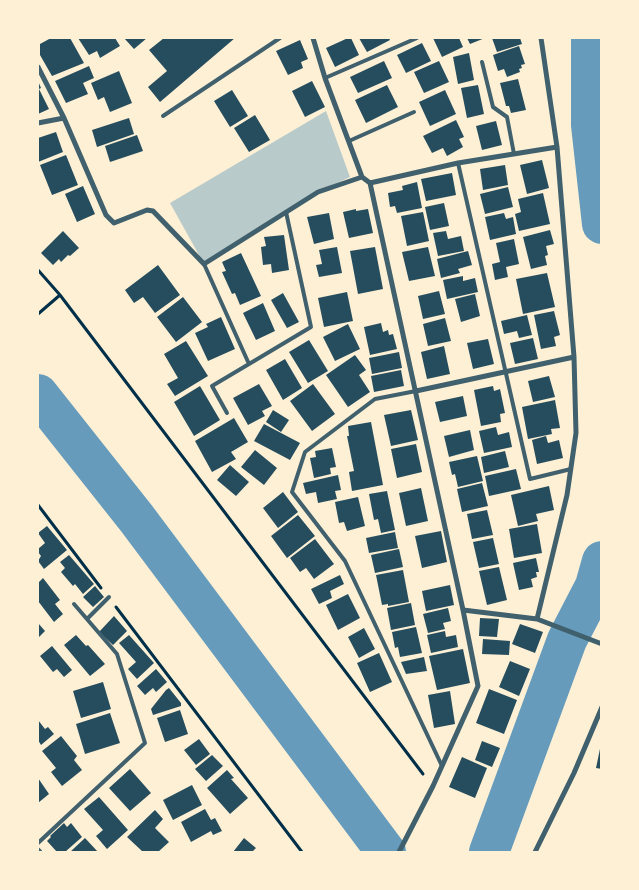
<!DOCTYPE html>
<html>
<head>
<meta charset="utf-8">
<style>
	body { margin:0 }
	#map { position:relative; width:639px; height:890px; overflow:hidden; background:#fdf0d5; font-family:Bitter,serif }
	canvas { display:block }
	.frame { position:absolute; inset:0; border:39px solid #fdf0d5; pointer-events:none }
</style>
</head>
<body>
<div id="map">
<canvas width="639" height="890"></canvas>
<div class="frame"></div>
</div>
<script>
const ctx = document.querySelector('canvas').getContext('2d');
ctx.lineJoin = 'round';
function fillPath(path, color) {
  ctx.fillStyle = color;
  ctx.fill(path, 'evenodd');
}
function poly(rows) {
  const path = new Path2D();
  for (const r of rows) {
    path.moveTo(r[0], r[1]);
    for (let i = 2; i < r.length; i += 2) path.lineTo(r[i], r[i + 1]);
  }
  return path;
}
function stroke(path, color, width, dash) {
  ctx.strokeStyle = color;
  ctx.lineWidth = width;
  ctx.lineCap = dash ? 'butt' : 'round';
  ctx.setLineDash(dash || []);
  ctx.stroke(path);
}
fillPath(poly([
	[326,111,350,177,318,192,204,264,170,203]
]), '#b9caca');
stroke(poly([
	[591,38,591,125,602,224],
	[38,394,137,519,386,852],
	[489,852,567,640,595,586,602,561]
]), '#669bbc', 40);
fillPath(poly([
	[51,38,70,38,84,63,52,76,40,55,40,44],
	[78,38,115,38,120,46,100,58,97,51,89,55],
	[124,38,147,38,134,49],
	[164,38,235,38,160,102,148,87,167,71,149,50],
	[348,38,351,38,359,55,335,67,326,48],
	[359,38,389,38,390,40,367,52],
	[433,38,459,38,463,47,442,57],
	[467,38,485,38,470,44],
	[492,38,520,38,522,44,497,52],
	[300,40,308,59,301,62,303,68,288,75,276,51],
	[422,43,431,61,406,73,397,55],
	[519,46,525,64,521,65,522,68,519,69,520,72,507,77,504,69,498,71,493,55],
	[469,53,474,80,458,84,453,57],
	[384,61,392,78,358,93,350,77],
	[439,61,449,82,424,93,414,72],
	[89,66,94,78,83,83,88,94,66,103,55,81],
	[119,71,132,103,110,112,104,97,98,100,91,83],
	[518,79,526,110,511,113,509,106,506,106,500,83],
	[38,81,41,88,39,89,49,109,38,114],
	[312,81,325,107,305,117,292,91],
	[387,85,398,107,366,123,355,100],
	[478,85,484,114,467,118,461,88],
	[232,90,248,116,230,127,214,101],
	[445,90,456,114,430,126,419,102],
	[255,115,270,140,249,152,234,128],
	[129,118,134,134,97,147,92,130],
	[456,120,464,137,459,139,463,147,447,156,443,148,432,153,423,136],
	[496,121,502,145,482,150,476,126],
	[56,132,63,152,38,162,38,138],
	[137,135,143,151,110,162,105,146],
	[66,155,78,185,52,195,40,165],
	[542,160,549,188,527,194,520,165],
	[505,165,508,185,483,190,480,169],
	[452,173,456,195,426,201,421,179],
	[417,182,422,208,397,213,395,206,390,207,388,193,403,190,402,186],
	[83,186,95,214,77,222,65,194],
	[508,187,513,207,485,214,480,194],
	[543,193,550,224,519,231,515,214,521,212,518,199],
	[444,203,449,226,430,230,425,207],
	[356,209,356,211,368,209,373,233,349,238,343,212],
	[423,212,429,241,407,246,401,216],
	[329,213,334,239,314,244,307,217],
	[504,213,506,219,513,217,516,234,490,240,485,217],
	[550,230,554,244,546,246,548,255,545,256,547,265,531,269,523,237],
	[63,231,79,248,70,256,68,255,61,262,59,259,53,265,41,253],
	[446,231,448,239,461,236,464,251,438,256,433,233],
	[284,235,289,270,272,273,271,264,263,265,261,247,266,246,264,237],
	[514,239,519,264,506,267,508,277,495,280,492,264,500,262,496,243],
	[337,247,342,273,319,277,316,265,322,264,319,250],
	[375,247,383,289,358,294,350,251],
	[428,247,435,276,409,281,402,252],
	[468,251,472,265,458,269,460,273,441,278,437,259],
	[241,253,261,296,240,305,235,293,232,294,222,272,226,271,222,262],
	[158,265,180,295,155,313,143,297,134,303,125,290],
	[547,273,555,307,523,314,516,279],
	[463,276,463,281,475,278,478,292,447,299,443,280],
	[439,291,445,314,423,319,418,296],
	[347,292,353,321,324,327,318,298],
	[283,293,299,322,287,328,271,300],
	[475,294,480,316,461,322,455,299],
	[183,297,202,322,176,342,157,317],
	[263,303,275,331,256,340,243,313],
	[554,311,560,335,554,337,556,346,541,349,534,315],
	[527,315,532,335,519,338,517,331,504,334,501,321],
	[221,317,235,349,208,361,195,333,208,327,206,324],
	[445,318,451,341,428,346,423,324],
	[381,323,383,332,388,330,389,335,393,334,397,349,370,355,364,327],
	[348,324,360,349,335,361,323,337],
	[533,338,538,359,515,364,510,343],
	[488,339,494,364,473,369,467,343],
	[309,340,328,371,308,383,289,352],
	[186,341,208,376,175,396,167,384,178,378,164,354],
	[444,346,450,374,427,379,421,352],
	[399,352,402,368,372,374,369,358],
	[355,355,366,370,359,375,370,392,348,407,326,375],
	[285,359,302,388,283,400,266,370],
	[401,370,404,386,374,392,371,376],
	[549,376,555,397,533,402,528,381],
	[259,384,272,406,262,411,265,416,248,425,233,398],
	[313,384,335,414,312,431,290,401],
	[200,386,220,420,194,436,174,402],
	[493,386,494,391,500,389,505,413,500,414,501,422,481,426,474,390],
	[463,396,467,416,440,422,435,402],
	[555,400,560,428,551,429,552,434,528,439,522,407],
	[273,410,289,420,281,432,266,422],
	[411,410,418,440,391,446,384,415],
	[234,418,248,442,231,452,236,459,212,472,195,441],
	[371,422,383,485,352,491,349,472,354,471,347,436,349,436,348,426],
	[264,424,300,443,290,460,254,441],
	[496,427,498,435,509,432,512,447,484,453,479,431],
	[470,430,474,450,449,457,444,436],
	[546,436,548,443,559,440,563,458,537,464,532,440],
	[416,444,422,472,397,478,391,449],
	[332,448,336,467,330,468,331,474,314,478,310,458,316,457,315,451],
	[255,450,277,468,264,485,241,467],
	[505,451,509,467,484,473,481,457],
	[477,456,483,481,458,487,455,474,452,475,449,462],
	[230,465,249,482,236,496,217,480],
	[516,469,521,489,489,496,485,476],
	[338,475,341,490,335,491,337,499,318,503,316,492,306,494,303,483],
	[482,483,488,506,462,512,457,489],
	[549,486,554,510,536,514,538,521,518,526,511,495],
	[421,488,428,521,406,526,399,493],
	[387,491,395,530,381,533,378,519,374,520,369,494],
	[283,492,298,512,278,528,263,508],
	[358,497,365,526,347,531,344,522,339,523,335,502],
	[487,510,493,535,472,539,467,514],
	[298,515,315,536,287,558,271,536],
	[537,524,542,553,514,558,509,529],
	[47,526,67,550,44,569,38,561,41,556,38,552,38,549,45,543,38,533],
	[441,531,447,562,422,568,415,536],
	[395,532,398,548,369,553,366,538],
	[493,538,499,564,479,568,473,542],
	[315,539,334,564,314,579,306,568,300,572,290,558],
	[399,549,403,567,375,573,371,555],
	[69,555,94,584,83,594,75,584,73,586,61,572,65,568,60,562],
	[536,558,539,572,536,572,537,577,531,579,533,587,519,590,513,563],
	[499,567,507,600,487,605,479,571],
	[403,570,409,602,388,606,388,604,382,605,376,575],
	[340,575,344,584,330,591,332,598,319,604,311,589],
	[43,578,60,600,55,604,63,614,54,622,38,601,38,583],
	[450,585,454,605,426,611,422,591],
	[95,586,104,597,93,607,83,597],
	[348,594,360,618,338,630,326,605],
	[411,603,415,625,391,630,387,608],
	[448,608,451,621,443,623,445,629,428,633,423,614],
	[114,616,127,631,113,645,99,632],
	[480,618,499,619,497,637,479,636],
	[38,623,45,631,38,638],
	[520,624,543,632,535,653,512,644],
	[416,627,422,653,400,657,398,647,395,648,392,632],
	[364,628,375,649,359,658,348,637],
	[445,631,446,637,456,635,458,647,431,653,427,635],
	[76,635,86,646,88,645,105,664,90,676,64,645],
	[129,635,154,663,137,679,128,669,136,662,119,643],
	[483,639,510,641,509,655,482,654],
	[52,646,72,670,64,677,57,669,53,672,40,656],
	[463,649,470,683,437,690,429,656],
	[379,653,392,682,370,692,357,663],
	[424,657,427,671,406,674,401,662],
	[510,661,530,669,519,696,499,687],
	[156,669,167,682,156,692,153,688,145,695,137,686],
	[103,682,111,709,81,718,73,691],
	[169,688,181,703,181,706,153,715,151,709,166,690],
	[489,689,517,700,504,734,476,723],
	[450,691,455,724,434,728,428,695],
	[180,710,188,734,165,742,157,718],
	[110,713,120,743,85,754,76,724],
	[38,720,45,729,48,727,54,734,41,745,38,740],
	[61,736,77,756,74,760,82,770,62,786,51,772,56,768,42,751],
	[199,739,210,754,196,765,184,750],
	[482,741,500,748,492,767,475,760],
	[601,744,602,744,602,769,596,768],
	[212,755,223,766,206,781,195,769],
	[462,757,487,768,475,798,449,787],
	[130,769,151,793,130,811,109,788],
	[227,770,234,778,231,779,248,798,230,814,207,788],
	[38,778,49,794,38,803],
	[192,785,202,805,173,820,163,800],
	[99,797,128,830,107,849,96,836,103,830,84,809],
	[205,809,211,820,215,818,222,831,213,835,211,831,191,842,181,822],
	[155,810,163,819,155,828,169,842,158,852,143,852,127,837],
	[64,823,67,827,71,823,82,837,65,852,57,852,47,841,51,837,50,836],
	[85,838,98,852,70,852],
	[244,838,256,848,252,852,233,852]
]), '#264d5e');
stroke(poly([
	[38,270,60,295,423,774],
	[38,314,60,295],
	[38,505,101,588],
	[116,607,302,852]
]), '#003049', 3);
stroke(poly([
	[482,62,493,107,507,117,514,154],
	[325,78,417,38],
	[163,116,280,38],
	[349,141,414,112],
	[458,163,530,479,571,469],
	[204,264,249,364,311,327,286,212],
	[416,391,375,399,305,452,292,492,345,561,442,766],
	[227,413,212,386,249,364],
	[87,619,109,597],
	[38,843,145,743,117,654,74,604]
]), '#3f606c', 4);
stroke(poly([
	[313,38,325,78,362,177,370,183,463,610,478,686,433,786,399,852],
	[541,38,557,147],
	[38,67,64,118,106,215,114,223,147,210,153,211,204,264,318,192,362,177],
	[38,123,64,118],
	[370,183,458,163,557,147,574,357,576,433,567,495,537,619],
	[416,391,574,357],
	[463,610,537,619,602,644],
	[38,850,40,852],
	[535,852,574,773,602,707]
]), '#3f606c', 5);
</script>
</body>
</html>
